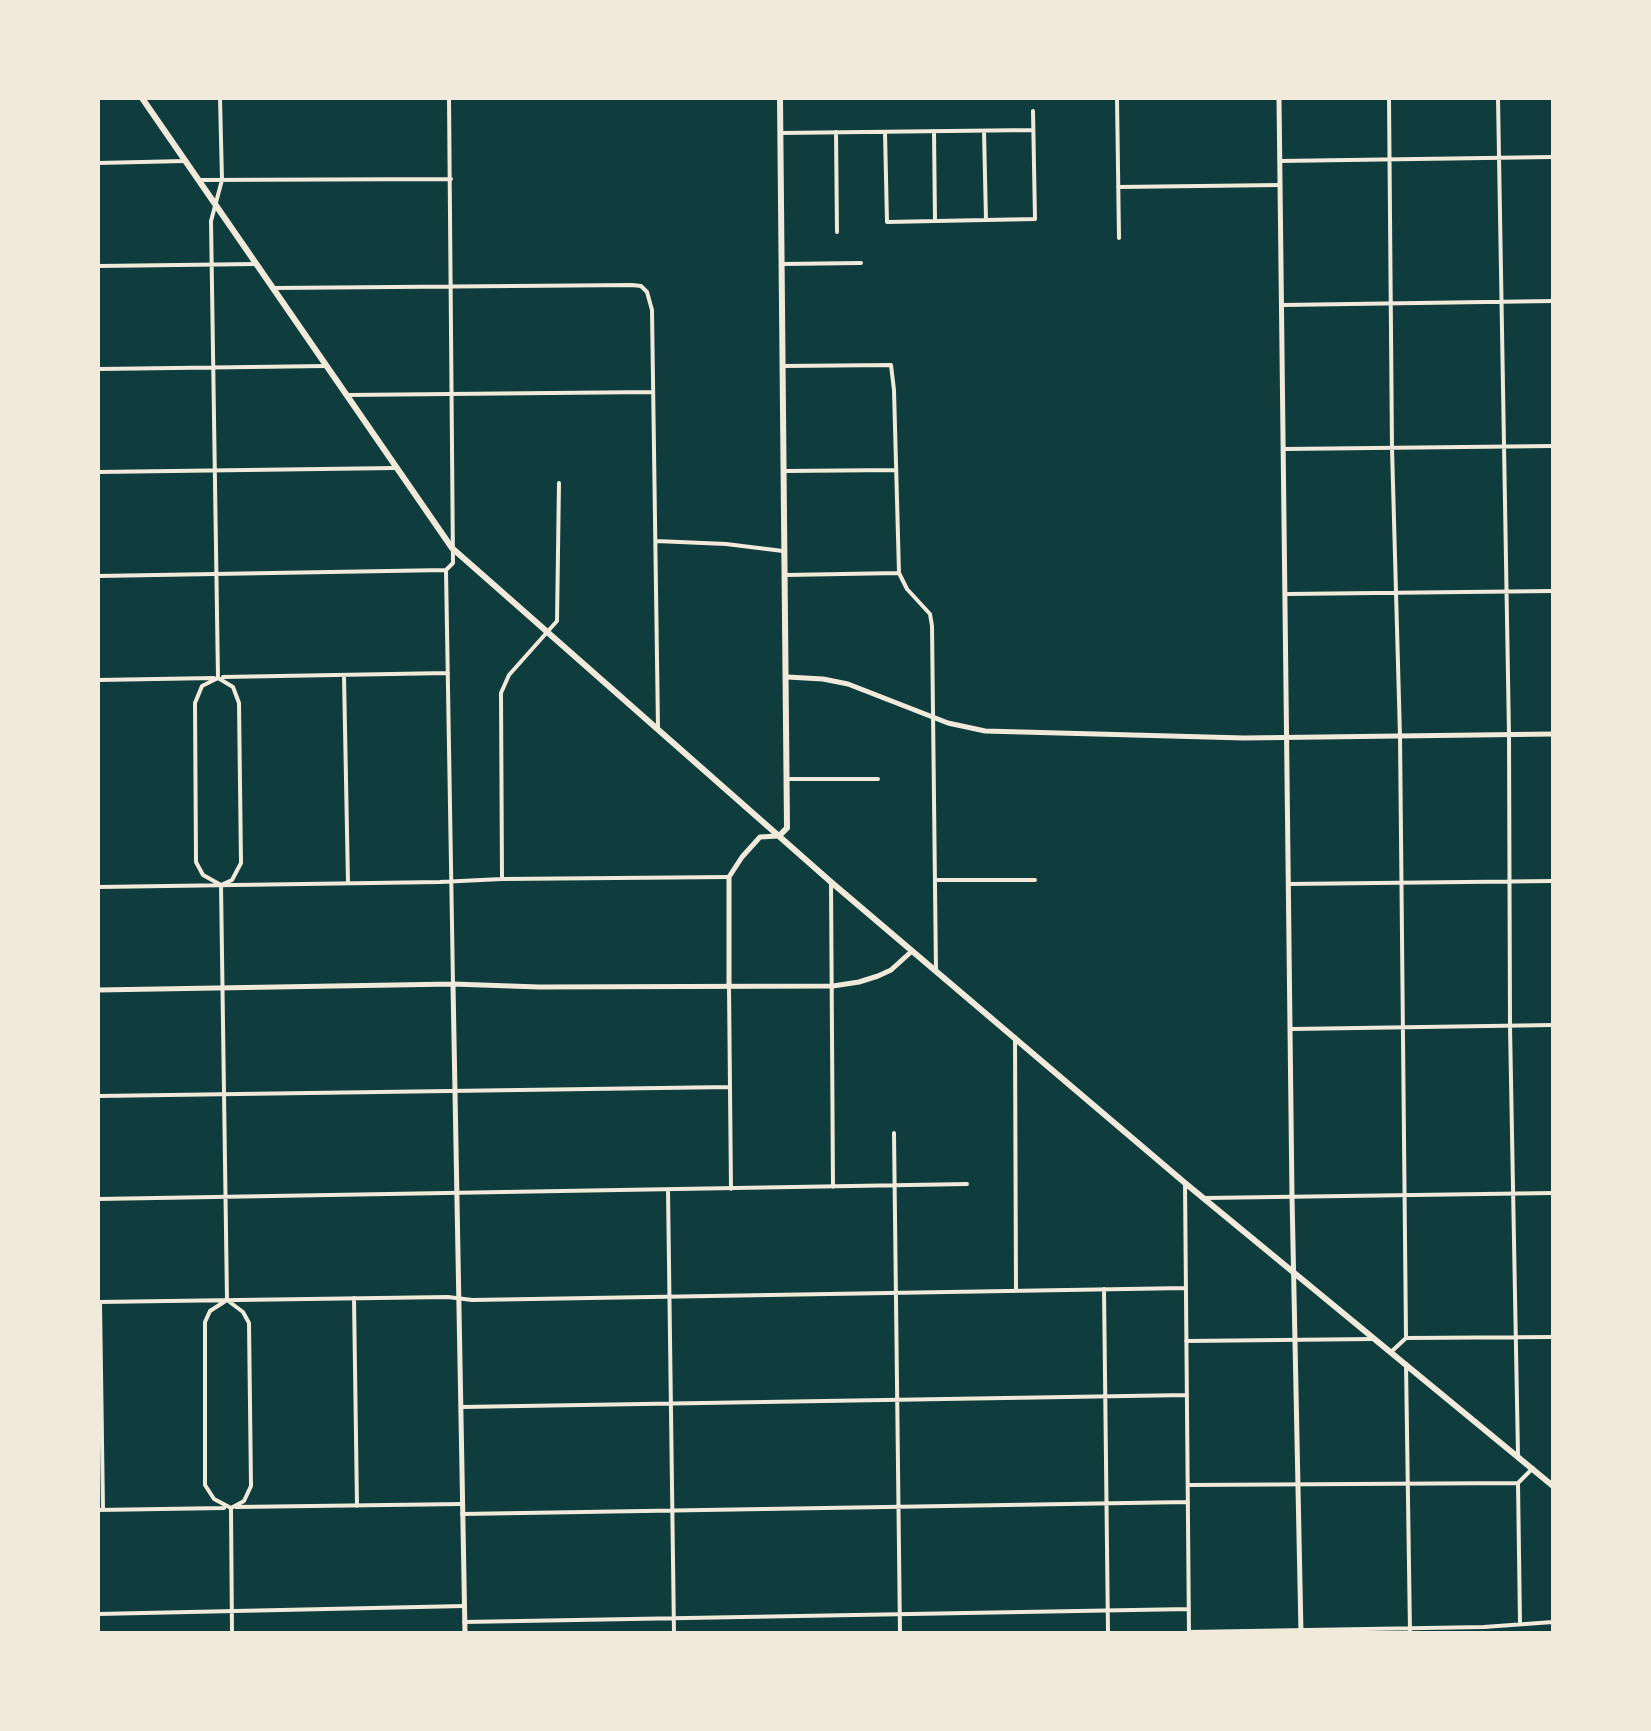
<!DOCTYPE html>
<html>
<head>
<meta charset="utf-8">
<style>
	body { margin:0 }
	#map { position:relative; width:1651px; height:1731px; overflow:hidden; background:#0f3d3e; font-family:Signika,sans-serif }
	canvas { display:block }
	.frame { position:absolute; inset:0; border:100px solid #f1e9da; pointer-events:none }
</style>
</head>
<body>
<div id="map">
<canvas width="1651" height="1731"></canvas>
<div class="frame"></div>
</div>
<script>
const ctx = document.querySelector('canvas').getContext('2d');
ctx.lineJoin = 'round';
function poly(rows) {
  const path = new Path2D();
  for (const r of rows) {
    path.moveTo(r[0], r[1]);
    for (let i = 2; i < r.length; i += 2) path.lineTo(r[i], r[i + 1]);
  }
  return path;
}
function stroke(path, color, width, dash) {
  ctx.strokeStyle = color;
  ctx.lineWidth = width;
  ctx.lineCap = dash ? 'butt' : 'round';
  ctx.setLineDash(dash || []);
  ctx.stroke(path);
}
stroke(poly([
	[449,98,453,563,446,570,453,984],
	[1117,98,1119,238],
	[1389,98,1392,448,1400,736,1406,1338,1391,1352],
	[1498,98,1509,734,1510,1026,1518,1455],
	[934,131,935,221],
	[984,131,986,220],
	[836,132,837,232],
	[885,132,887,222,1035,219,1033,111],
	[780,133,1033,130],
	[1280,161,1553,157],
	[98,163,185,161],
	[199,180,451,179],
	[1118,187,1280,185],
	[782,264,861,263],
	[98,266,256,264],
	[273,288,632,285,641,286,647,292,652,310,658,728],
	[1283,305,1553,301],
	[783,366,891,365,894,390,899,573,907,589,930,614,932,626,936,971],
	[98,369,326,366],
	[347,395,653,392],
	[1284,449,1553,446],
	[784,471,896,470],
	[98,472,395,468],
	[656,541,726,544,783,551],
	[786,575,899,573],
	[98,576,446,570],
	[1287,594,1553,591],
	[344,676,348,883],
	[223,677,448,673],
	[218,678,211,221,222,180,220,98],
	[218,678,233,687,239,703,241,863,232,880,221,885,203,875,196,862,195,703,202,686,218,678],
	[98,680,214,678],
	[787,779,878,779],
	[502,879,501,693,509,675,557,621,559,483],
	[935,880,1035,880],
	[831,882,833,1187],
	[1289,884,1553,881],
	[221,885,227,1300],
	[98,887,440,882,502,879,729,877],
	[729,987,731,1189],
	[1292,1029,1553,1025],
	[1015,1037,1016,1290],
	[98,1096,730,1087],
	[894,1133,900,1633],
	[1185,1183,1189,1633],
	[668,1190,674,1633],
	[1205,1198,1553,1193],
	[98,1199,967,1184],
	[1104,1289,1108,1633],
	[354,1298,357,1506],
	[227,1300,243,1312,249,1323,251,1486,244,1501,231,1508,214,1499,205,1485,205,1322,210,1311,227,1300],
	[98,1302,448,1297,472,1300,1186,1288],
	[100,1302,103,1510],
	[1406,1338,1553,1337],
	[1186,1341,1373,1339],
	[1406,1364,1410,1633],
	[461,1407,1187,1395],
	[1189,1485,1518,1483],
	[236,1507,462,1504],
	[231,1508,232,1633],
	[98,1510,224,1508],
	[462,1514,1188,1502],
	[98,1614,464,1606],
	[464,1622,1189,1609],
	[1520,1623,1518,1483,1533,1468],
	[1189,1632,1484,1627,1553,1622]
]), '#f1e9da', 4);
stroke(poly([
	[1279,98,1292,1196,1301,1633],
	[787,677,823,679,848,684,948,723,985,731,1244,738,1553,734],
	[453,984,465,1633],
	[729,987,729,877,742,857,760,837,778,836],
	[98,990,453,984,539,987,833,986,859,982,878,976,891,970,912,951]
]), '#f1e9da', 5);
stroke(poly([
	[142,98,452,548,831,882,1185,1183,1553,1486],
	[779,836,787,828,780,98]
]), '#f1e9da', 6);
</script>
</body>
</html>
